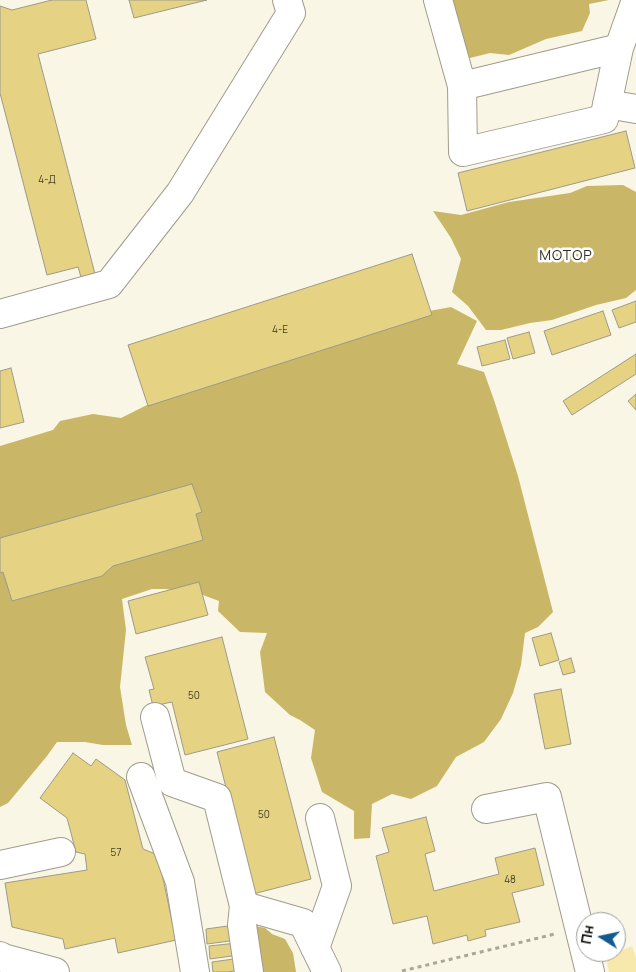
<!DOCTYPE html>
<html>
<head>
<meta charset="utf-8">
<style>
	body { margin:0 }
	#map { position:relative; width:636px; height:972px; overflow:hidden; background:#f9f6e5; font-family:Manrope,sans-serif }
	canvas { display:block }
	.north { position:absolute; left:576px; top:912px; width:50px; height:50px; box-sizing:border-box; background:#fff; border:1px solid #9f9f9d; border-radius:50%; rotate:280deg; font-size:14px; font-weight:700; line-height:20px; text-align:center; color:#100f09 }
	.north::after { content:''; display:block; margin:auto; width:18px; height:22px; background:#135b8f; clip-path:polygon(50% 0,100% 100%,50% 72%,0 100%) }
</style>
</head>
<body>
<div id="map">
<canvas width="636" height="972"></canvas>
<div class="north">Пн</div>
</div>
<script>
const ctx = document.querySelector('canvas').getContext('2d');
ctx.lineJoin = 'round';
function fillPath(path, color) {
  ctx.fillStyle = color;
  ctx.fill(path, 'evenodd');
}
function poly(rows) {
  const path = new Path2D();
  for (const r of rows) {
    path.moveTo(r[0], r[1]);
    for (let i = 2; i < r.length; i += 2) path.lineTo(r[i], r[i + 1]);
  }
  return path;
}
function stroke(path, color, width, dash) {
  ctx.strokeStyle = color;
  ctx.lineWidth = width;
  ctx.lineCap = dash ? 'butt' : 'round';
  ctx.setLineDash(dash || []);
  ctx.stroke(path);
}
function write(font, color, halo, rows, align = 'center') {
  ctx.font = font + ' Manrope,sans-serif';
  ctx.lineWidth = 5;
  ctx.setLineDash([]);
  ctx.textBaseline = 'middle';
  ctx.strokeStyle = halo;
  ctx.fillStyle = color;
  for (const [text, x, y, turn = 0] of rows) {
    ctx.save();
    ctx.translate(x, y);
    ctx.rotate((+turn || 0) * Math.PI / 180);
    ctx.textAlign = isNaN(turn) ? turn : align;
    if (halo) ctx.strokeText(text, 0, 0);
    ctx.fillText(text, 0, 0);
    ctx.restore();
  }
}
fillPath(poly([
	[632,946,636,958,636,972,609,972,606,957]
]), '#f7e8ab');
fillPath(poly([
	[446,0,609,0,589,4,590,13,582,31,546,39,509,55,490,53,470,58,460,56],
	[623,185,636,192,636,290,626,298,596,305,552,320,530,323,501,330,486,330,468,306,452,292,461,259,451,238,433,211,461,215,509,202,570,193,587,186],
	[451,307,477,321,457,364,484,372,494,400,518,476,553,612,538,627,525,633,521,665,513,693,501,719,484,742,456,757,437,786,411,799,392,794,372,804,370,838,354,839,354,811,322,792,311,758,315,730,300,720,290,715,265,692,260,652,267,633,240,632,218,611,219,601,203,595,166,589,152,589,122,599,126,630,120,687,126,725,132,745,103,745,85,742,57,742,47,756,8,803,0,807,0,446,53,430,60,421,93,414,121,418,161,398,408,315],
	[247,924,265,928,272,934,285,939,293,953,296,972,264,972,257,967]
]), '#c9b667');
const building = poly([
	[52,0,86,0,96,39,38,54,95,274,81,277,78,267,47,275,0,93,0,6,12,10,52,0],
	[129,0,207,0,134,18,129,0],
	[626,131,635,168,467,211,458,173,626,131],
	[412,254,432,315,148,406,128,345,412,254],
	[636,301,636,322,619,328,612,310,636,301],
	[603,311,611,335,552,355,544,331,603,311],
	[529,332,535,353,513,359,507,338,529,332],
	[505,340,510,359,482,366,477,347,505,340],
	[636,354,636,374,572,415,563,401,636,354],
	[11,368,24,422,0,428,0,371,11,368],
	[636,394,636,410,628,401,636,394],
	[192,484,202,512,196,514,203,540,113,566,102,576,12,601,3,572,0,573,0,538,192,484],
	[199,582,208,615,136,634,128,601,199,582],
	[551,633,559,660,540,666,532,638,551,633],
	[222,637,248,739,185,755,172,702,153,706,149,690,154,689,145,657,222,637],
	[571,658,575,672,563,675,559,662,571,658],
	[561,689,571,744,545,749,534,694,561,689],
	[274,737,311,879,253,894,217,752,274,737],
	[73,753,91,766,96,759,125,780,143,849,158,855,176,940,118,953,115,938,65,949,63,939,12,927,5,883,87,870,85,854,76,852,67,818,40,798,73,753],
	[426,817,435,851,425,854,434,891,499,874,495,858,535,848,544,885,512,893,520,922,485,930,486,936,468,941,467,935,433,944,427,916,393,924,376,856,389,852,382,828,426,817],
	[235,925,237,940,207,944,206,929,235,925],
	[237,943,239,955,210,959,209,946,237,943],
	[241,958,243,970,227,972,213,972,212,962,241,958]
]);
fillPath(building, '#e5d282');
stroke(building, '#9d9a8b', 1);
const minor = poly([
	[438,0,462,86,463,152,604,119,619,48,462,86],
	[619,48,636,0],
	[607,104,636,109],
	[0,314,109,284,180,193,291,13,287,0],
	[155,717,172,782,217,798,244,906,303,923,327,972],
	[141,777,180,882,195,972],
	[486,809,547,797,590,972],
	[0,865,61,852],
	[244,906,242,925,249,972],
	[315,948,337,886,320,818],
	[0,956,3,958,55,972]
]);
stroke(minor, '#9f9c8d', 30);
stroke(poly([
	[402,971,555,934]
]), '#a9a79a', 3, [4, 4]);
stroke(minor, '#fff', 28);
write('10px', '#454027', null, [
	["4-Д",47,180],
	["4-Е",280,330],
	["50",194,696],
	["50",264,815],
	["57",116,853],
	["48",510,880]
]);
ctx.letterSpacing = '1px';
write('14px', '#312e21', '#fff', [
	["МОТОР",566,256]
]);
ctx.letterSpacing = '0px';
</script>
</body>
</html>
